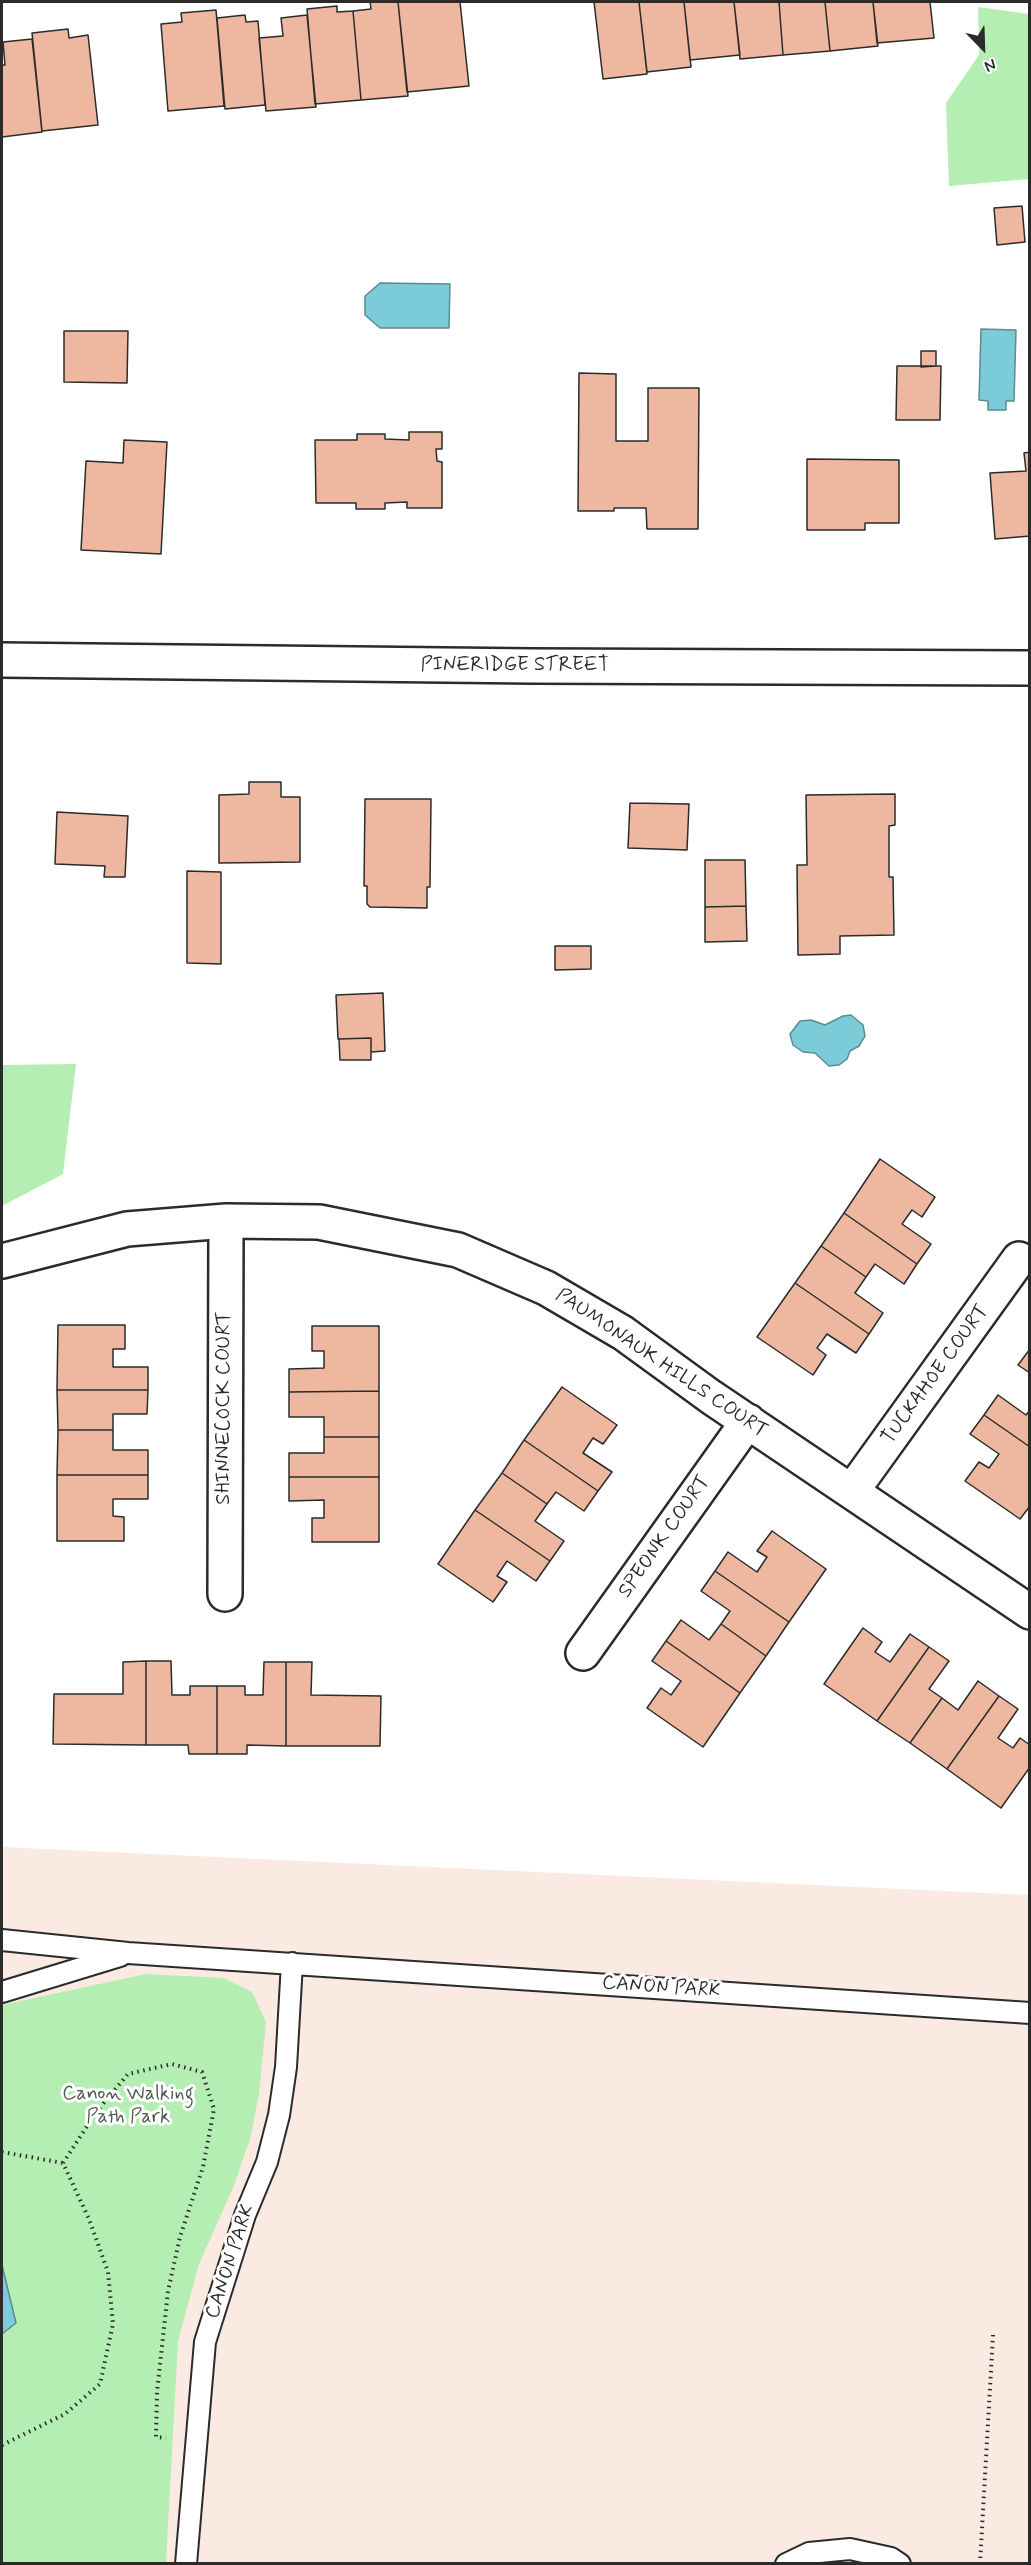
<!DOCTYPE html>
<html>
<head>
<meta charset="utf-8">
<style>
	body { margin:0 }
	#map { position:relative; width:1031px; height:2565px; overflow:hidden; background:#fff; font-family:Mynerve,sans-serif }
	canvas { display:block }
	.frame { position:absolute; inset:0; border:3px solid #2b2b2b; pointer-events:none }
	.north { position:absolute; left:953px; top:18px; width:60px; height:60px; -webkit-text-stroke:4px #fff; paint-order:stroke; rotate:157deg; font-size:16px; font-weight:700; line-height:24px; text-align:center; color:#2b2b2b }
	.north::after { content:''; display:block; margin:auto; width:21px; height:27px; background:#2b2b2b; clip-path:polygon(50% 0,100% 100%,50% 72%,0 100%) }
</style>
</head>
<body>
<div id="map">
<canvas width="1031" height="2565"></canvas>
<div class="frame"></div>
<div class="north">N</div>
</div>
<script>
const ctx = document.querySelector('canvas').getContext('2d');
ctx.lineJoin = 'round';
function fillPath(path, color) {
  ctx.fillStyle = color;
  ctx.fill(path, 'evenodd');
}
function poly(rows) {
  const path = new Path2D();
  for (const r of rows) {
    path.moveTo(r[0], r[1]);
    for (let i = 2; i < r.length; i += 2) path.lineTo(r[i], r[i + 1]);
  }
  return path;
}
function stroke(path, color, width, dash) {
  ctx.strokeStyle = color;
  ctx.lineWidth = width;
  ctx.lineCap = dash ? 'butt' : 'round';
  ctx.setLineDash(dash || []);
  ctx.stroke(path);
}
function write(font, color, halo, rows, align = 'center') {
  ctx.font = font + ' Mynerve,sans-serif';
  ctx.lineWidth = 6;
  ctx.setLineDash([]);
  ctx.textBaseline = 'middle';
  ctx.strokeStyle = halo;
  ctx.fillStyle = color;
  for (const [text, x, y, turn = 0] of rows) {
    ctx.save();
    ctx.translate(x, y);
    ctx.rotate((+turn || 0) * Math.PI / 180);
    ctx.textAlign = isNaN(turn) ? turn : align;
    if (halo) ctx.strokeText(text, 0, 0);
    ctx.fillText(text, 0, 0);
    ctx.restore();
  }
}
fillPath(poly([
	[2,1847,1029,1895,1029,2563,2,2564]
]), '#faeae2');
fillPath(poly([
	[978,7,1029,14,1029,179,949,186,946,103,979,55],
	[76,1064,63,1174,2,1206,2,1065],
	[146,1974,223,1978,252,1992,266,2022,259,2093,251,2136,233,2188,199,2264,178,2341,166,2563,2,2563,2,2005]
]), '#b5eeb2');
const water = poly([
	[380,283,450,284,449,328,380,328,365,315,365,296,380,283],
	[981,329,1016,330,1014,401,1006,401,1006,410,988,410,988,401,979,400,981,329],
	[851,1015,863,1025,865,1036,859,1046,850,1051,847,1059,839,1065,829,1066,815,1053,803,1052,793,1045,790,1034,800,1021,811,1020,825,1025,843,1016,851,1015],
	[2,2265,16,2323,2,2334,2,2265]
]);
fillPath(water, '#7ccbd8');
stroke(water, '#5c8b93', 1.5);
const building = poly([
	[370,2,398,2,408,96,361,100,353,11,371,9,370,2],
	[398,2,460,2,469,86,407,92,398,2],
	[594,2,639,2,647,74,603,79,594,2],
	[639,2,684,2,691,67,647,72,639,2],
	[684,2,734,2,740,55,690,60,684,2],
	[734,2,779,2,783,55,740,59,734,2],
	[779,2,825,2,830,51,783,55,779,2],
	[825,2,873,2,878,46,830,51,825,2],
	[873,2,930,2,934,38,877,43,873,2],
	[337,6,337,12,353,11,361,100,315,104,307,9,337,6],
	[216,10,224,106,168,111,161,24,182,22,181,13,216,10],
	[245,15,246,22,258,21,265,105,225,109,217,18,245,15],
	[307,15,316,107,266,111,259,38,283,36,281,18,307,15],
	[68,29,69,38,88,35,98,125,42,131,32,33,68,29],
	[32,39,42,132,2,137,2,65,5,65,3,42,32,39],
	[1022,206,1025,242,997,245,994,208,1022,206],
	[64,331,128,331,127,383,64,382,64,331],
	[921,351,936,351,936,366,921,367,921,351],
	[897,366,941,366,940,420,896,420,897,366],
	[579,373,616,374,616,441,648,441,648,388,699,388,698,529,647,529,646,508,614,508,614,511,578,511,579,373],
	[409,432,442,432,442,449,436,449,437,461,442,462,442,508,407,508,407,502,385,503,385,509,356,509,356,503,316,503,315,440,357,440,357,434,385,434,385,439,409,440,409,432],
	[124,440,167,442,161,554,81,550,86,461,123,463,124,440],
	[1030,452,1030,536,995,539,990,473,1026,471,1024,453,1030,452],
	[807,459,899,460,899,523,865,523,865,530,807,530,807,459],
	[249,782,281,782,281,797,300,797,300,862,219,863,219,795,249,794,249,782],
	[895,794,895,825,889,826,889,877,893,877,894,935,840,936,840,954,798,955,797,865,807,865,806,795,895,794],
	[365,799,431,799,430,887,427,887,427,908,370,907,367,904,367,886,364,886,365,799],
	[630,803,689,804,687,850,628,848,630,803],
	[57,812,128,816,125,877,104,877,105,866,55,864,57,812],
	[705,860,745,860,746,906,705,907,705,860],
	[187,871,221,872,221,964,187,963,187,871],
	[746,906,747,941,705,942,705,907,746,906],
	[555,946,591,946,591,969,555,970,555,946],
	[383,993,385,1051,371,1052,371,1038,338,1039,336,995,383,993],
	[371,1038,371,1060,340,1060,339,1039,371,1038],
	[880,1159,935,1197,922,1217,912,1210,902,1224,931,1244,917,1264,844,1213,880,1159],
	[844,1213,917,1264,904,1284,875,1264,866,1277,821,1246,844,1213],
	[821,1246,866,1277,855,1293,883,1313,869,1334,795,1283,821,1246],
	[795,1283,869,1334,856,1353,827,1334,817,1348,826,1355,813,1375,757,1337,795,1283],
	[58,1325,125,1325,125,1349,113,1349,113,1367,148,1367,148,1390,57,1390,58,1325],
	[312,1326,379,1326,379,1391,289,1392,289,1369,324,1368,324,1351,312,1351,312,1326],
	[1030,1349,1030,1373,1018,1365,1030,1349],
	[562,1387,617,1425,603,1444,593,1438,583,1453,612,1472,598,1491,524,1440,562,1387],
	[57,1390,148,1390,147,1414,113,1414,113,1430,58,1430,57,1390],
	[379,1391,379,1437,324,1437,324,1417,289,1417,289,1392,379,1391],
	[998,1395,1026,1415,1030,1410,1030,1447,984,1415,998,1395],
	[984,1415,1030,1447,1030,1506,1020,1519,965,1481,979,1462,989,1468,999,1454,970,1434,984,1415],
	[58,1430,113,1430,113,1450,148,1450,148,1475,57,1475,58,1430],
	[324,1437,379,1437,379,1477,289,1477,289,1453,324,1453,324,1437],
	[524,1440,598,1491,584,1511,556,1492,547,1504,502,1473,524,1440],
	[502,1473,547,1504,535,1521,564,1541,550,1561,475,1510,502,1473],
	[57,1475,148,1475,148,1499,113,1499,113,1516,124,1517,124,1541,57,1541,57,1475],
	[289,1477,379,1477,379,1542,312,1542,312,1518,324,1518,324,1500,289,1501,289,1477],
	[475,1510,550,1561,536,1581,507,1561,497,1576,507,1582,493,1602,438,1564,475,1510],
	[772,1531,826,1569,789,1622,715,1571,728,1552,757,1572,767,1557,757,1551,772,1531],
	[715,1571,789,1622,766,1656,721,1624,730,1611,701,1591,715,1571],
	[681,1620,709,1640,721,1624,766,1656,740,1693,666,1641,681,1620],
	[863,1628,882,1642,875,1652,890,1662,910,1634,929,1647,877,1721,824,1684,863,1628],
	[666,1641,740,1693,703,1747,647,1708,661,1688,671,1695,681,1681,652,1661,666,1641],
	[929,1647,949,1661,929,1689,942,1698,910,1743,877,1721,929,1647],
	[146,1661,146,1745,53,1744,54,1694,123,1694,123,1662,146,1661],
	[146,1661,171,1661,172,1695,190,1695,190,1686,217,1686,217,1754,189,1754,188,1745,146,1745,146,1661],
	[264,1662,286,1662,286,1746,247,1745,247,1754,217,1754,217,1686,245,1686,245,1695,263,1695,264,1662],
	[286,1662,312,1662,311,1695,381,1696,380,1746,286,1746,286,1662],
	[978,1681,999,1696,947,1769,910,1743,942,1698,958,1710,978,1681],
	[999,1696,1018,1709,998,1738,1013,1748,1020,1738,1030,1745,1030,1767,1001,1808,947,1769,999,1696]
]);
fillPath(building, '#edb89f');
stroke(building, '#2b2b2b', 1.5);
const service = poly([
	[2,1940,128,1953,1030,2013],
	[2,1992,120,1956],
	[186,2564,205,2342,245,2215,267,2162,279,2115,286,2067,292,1963],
	[786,2564,809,2553,850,2549,891,2558,900,2564]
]);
const minor = poly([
	[2,660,533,666,1030,668],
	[2,1261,127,1229,226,1221,319,1222,458,1250,546,1288,623,1333,711,1397,1030,1612],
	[852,1491,1019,1259],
	[225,1594,226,1221],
	[583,1653,748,1421]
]);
stroke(service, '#2b2b2b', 24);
stroke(minor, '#2b2b2b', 38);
stroke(poly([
	[2,2152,63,2163],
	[63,2163,97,2111,128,2074,172,2064,202,2072,214,2109,203,2167,180,2237,168,2291,157,2392,156,2437,166,2438],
	[2,2445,65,2414,100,2384,113,2324,108,2272,89,2219,63,2163],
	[980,2564,993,2335]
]), '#2b2b2b', 4, [1.5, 4.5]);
stroke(service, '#fff', 20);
stroke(minor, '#fff', 33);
write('20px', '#2b2b2b', '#fff', [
	["PINERIDGE STREET",515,666],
	["PAUMONAUK HILLS COURT",661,1364,34],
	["TUCKAHOE COURT",936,1375,-54],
	["SHINNECOCK COURT",225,1408,-90],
	["SPEONK COURT",665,1537,-55],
	["CANON PARK",661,1988,4],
	["CANON PARK",231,2262,-72]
]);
write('20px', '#4e5c4d', '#fff', [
	["Canon Walking",128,2095],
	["Path Park",128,2118]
]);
</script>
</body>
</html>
